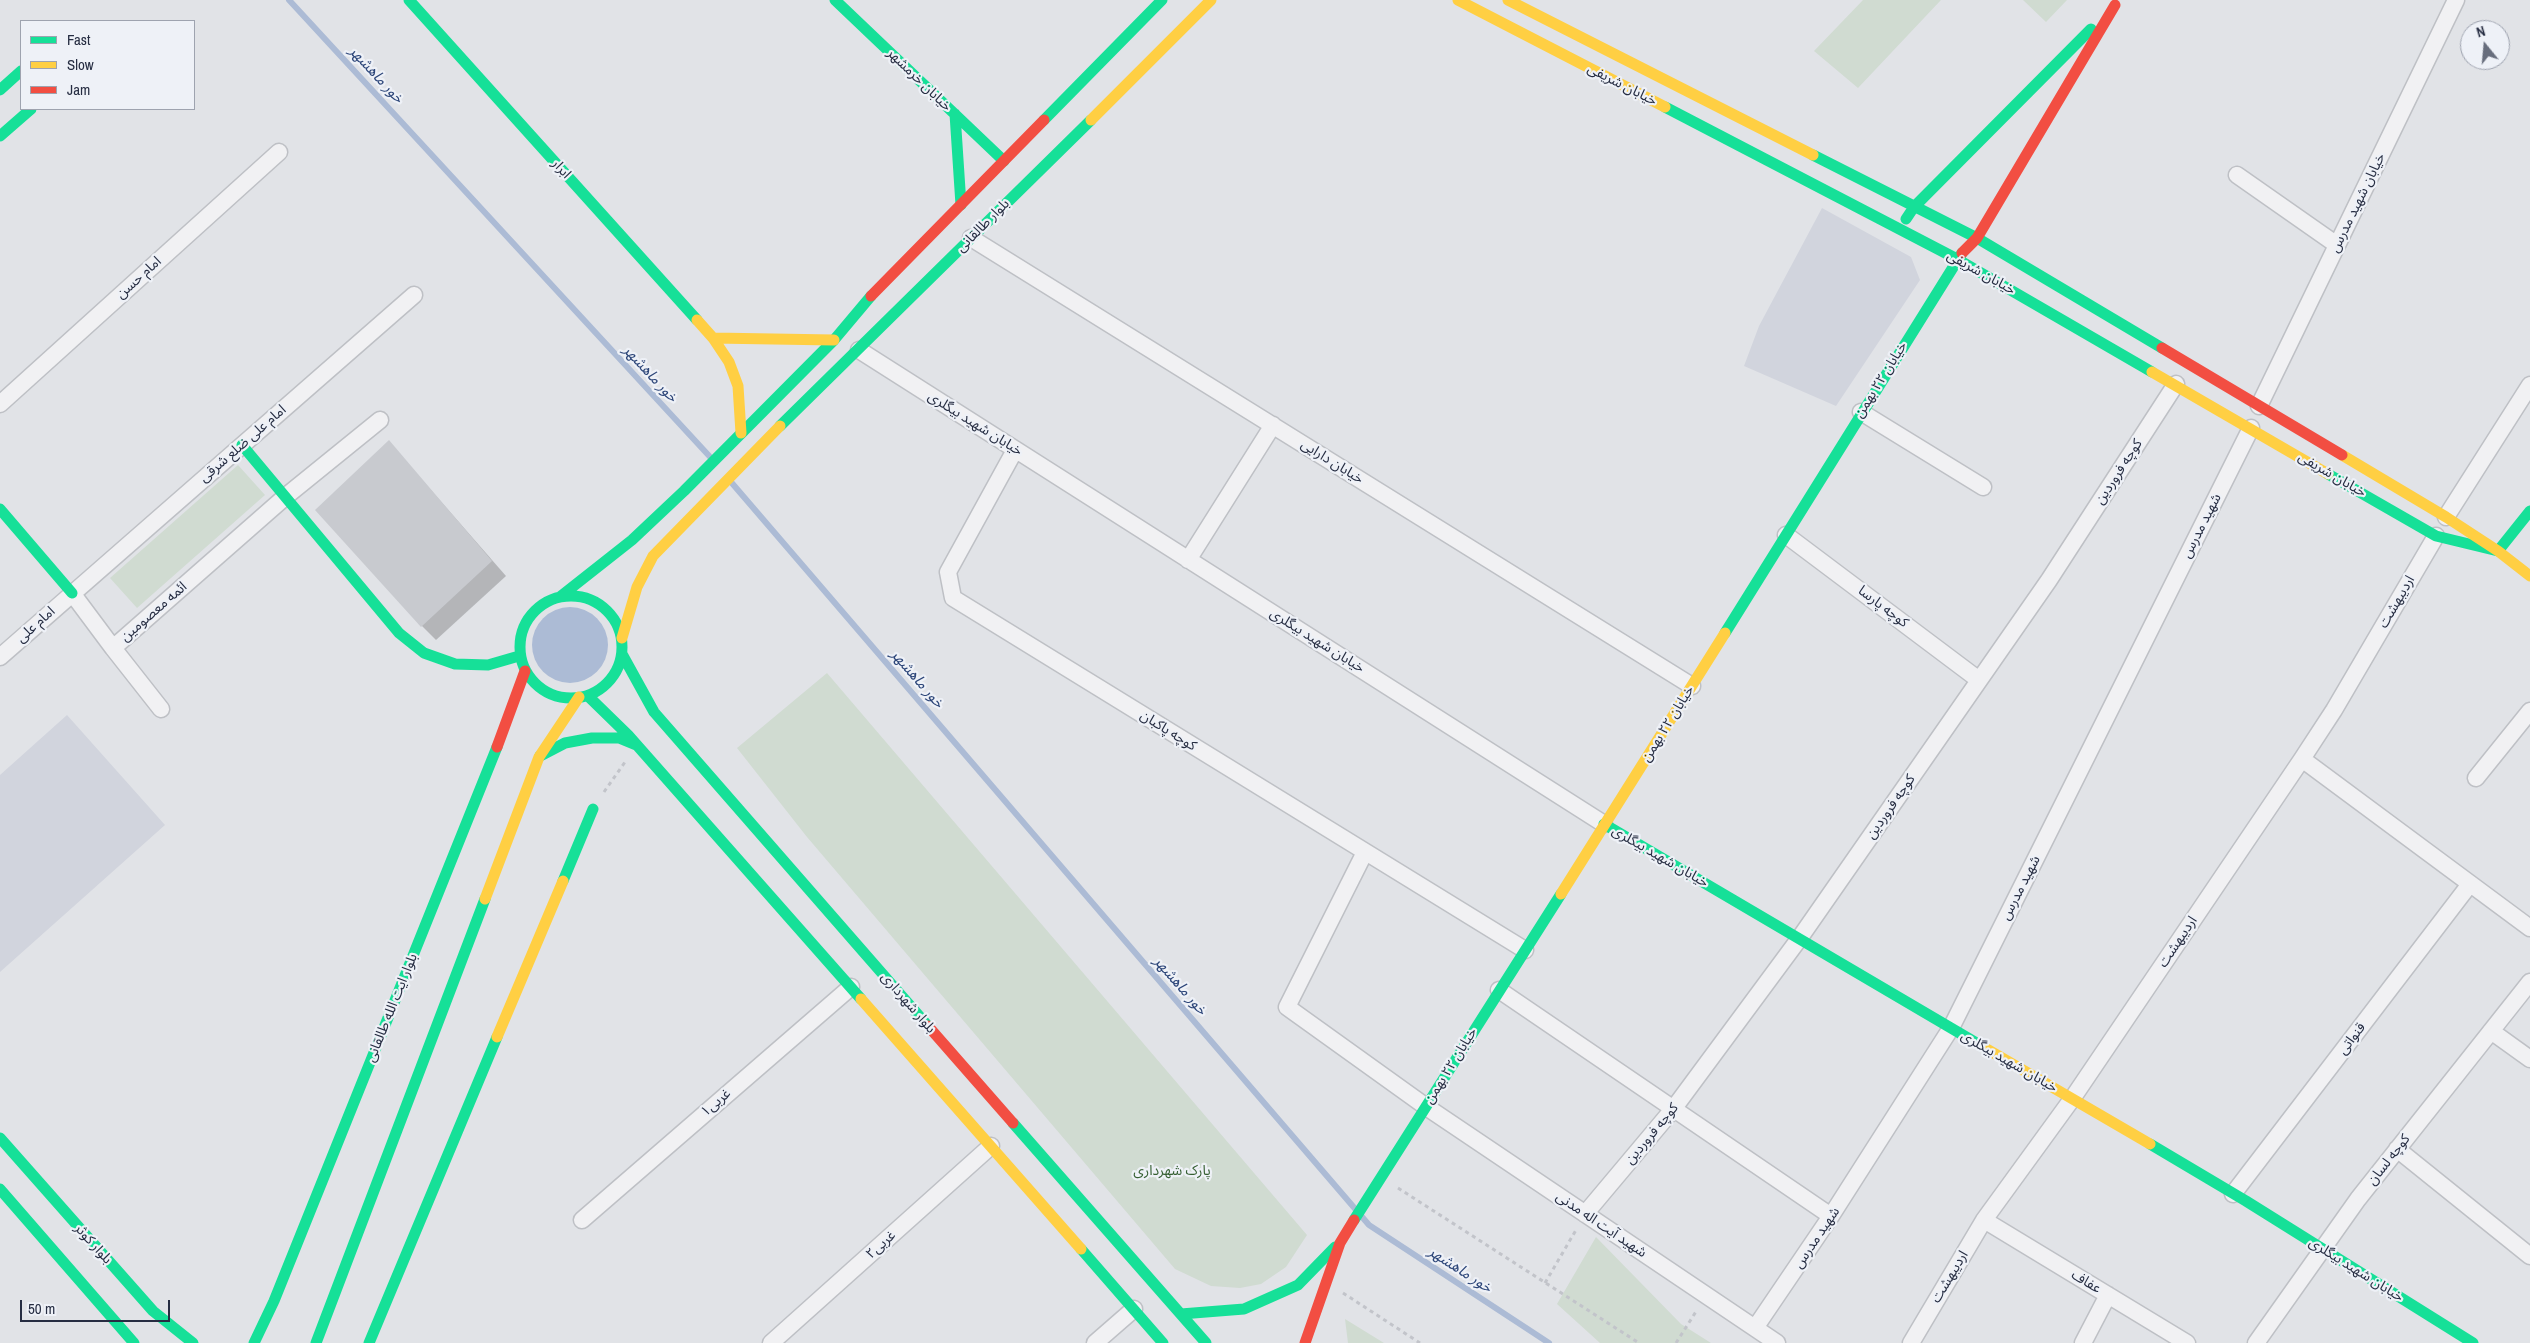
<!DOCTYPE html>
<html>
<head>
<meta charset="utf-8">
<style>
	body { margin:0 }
	#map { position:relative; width:2530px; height:1343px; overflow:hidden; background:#e1e3e7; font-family:"Archivo Narrow",sans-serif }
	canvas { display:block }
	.legend { position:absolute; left:20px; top:20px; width:175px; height:90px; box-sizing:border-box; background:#eef1f7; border:1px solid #9ea3af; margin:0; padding:6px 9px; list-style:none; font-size:15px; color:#262d42 }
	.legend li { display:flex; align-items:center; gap:10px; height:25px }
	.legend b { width:25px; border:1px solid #9ea3af }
	.north { position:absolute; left:2460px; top:20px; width:50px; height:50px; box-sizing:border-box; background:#eef1f7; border:1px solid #9ea3af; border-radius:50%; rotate:343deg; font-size:14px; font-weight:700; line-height:20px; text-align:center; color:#262d42 }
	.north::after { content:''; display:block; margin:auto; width:18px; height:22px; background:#676d7c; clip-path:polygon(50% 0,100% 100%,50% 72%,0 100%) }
	.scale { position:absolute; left:20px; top:1300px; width:150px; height:22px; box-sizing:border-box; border:2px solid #262d42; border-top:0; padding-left:6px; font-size:15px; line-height:18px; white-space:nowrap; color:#262d42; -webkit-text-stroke:4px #eef1f7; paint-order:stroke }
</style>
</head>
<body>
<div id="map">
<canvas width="2530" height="1343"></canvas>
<ul class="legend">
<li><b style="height:6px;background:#16e098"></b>Fast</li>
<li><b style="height:6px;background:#ffcf43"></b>Slow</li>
<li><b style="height:6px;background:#f24e42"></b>Jam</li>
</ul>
<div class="north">N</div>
<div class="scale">50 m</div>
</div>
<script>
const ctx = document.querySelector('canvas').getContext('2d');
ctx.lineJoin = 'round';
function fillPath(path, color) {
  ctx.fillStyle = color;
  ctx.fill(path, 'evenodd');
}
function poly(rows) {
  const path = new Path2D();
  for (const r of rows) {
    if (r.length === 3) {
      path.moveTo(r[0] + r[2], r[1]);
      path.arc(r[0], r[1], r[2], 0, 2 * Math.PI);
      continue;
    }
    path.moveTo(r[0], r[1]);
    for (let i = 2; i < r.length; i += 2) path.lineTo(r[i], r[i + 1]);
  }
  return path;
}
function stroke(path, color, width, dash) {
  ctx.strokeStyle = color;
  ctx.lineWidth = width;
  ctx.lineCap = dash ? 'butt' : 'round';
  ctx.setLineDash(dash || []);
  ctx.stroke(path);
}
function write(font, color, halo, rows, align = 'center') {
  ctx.font = font + ' "Archivo Narrow","Noto Sans Arabic",sans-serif';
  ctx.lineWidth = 4.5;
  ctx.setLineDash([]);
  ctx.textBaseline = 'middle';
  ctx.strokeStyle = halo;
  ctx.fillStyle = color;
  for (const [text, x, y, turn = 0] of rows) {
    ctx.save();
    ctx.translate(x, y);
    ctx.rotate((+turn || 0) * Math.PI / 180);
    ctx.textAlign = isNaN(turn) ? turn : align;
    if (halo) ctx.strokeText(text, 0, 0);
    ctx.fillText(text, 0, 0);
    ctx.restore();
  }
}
fillPath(poly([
	[1822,208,1911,257,1920,280,1836,406,1744,366,1759,326],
	[67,715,165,825,0,972,0,775]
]), '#d1d4dd');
fillPath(poly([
	[1863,0,1941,0,1858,88,1814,51],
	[2023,0,2067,0,2046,22],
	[238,465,265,495,137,608,110,578],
	[827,673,1307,1235,1286,1267,1261,1284,1240,1288,1211,1286,1175,1269,807,837,737,748],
	[1596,1237,1681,1324,1711,1343,1600,1343,1557,1304],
	[1345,1319,1384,1343,1348,1343]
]), '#d0dbd1');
fillPath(poly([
	[570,645,38]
]), '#acbbd5');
fillPath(poly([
	[389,442,506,576,436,640,422,626]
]), '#0003');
stroke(poly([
	[289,0,712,459],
	[731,482,1369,1225,1549,1343]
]), '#acbbd5', 6);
fillPath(poly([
	[389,440,492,561,421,627,315,510]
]), '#c8cacf');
const street = poly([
	[2237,175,2337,245],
	[971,238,1692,686],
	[859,350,1604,824],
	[0,404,279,152],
	[2259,406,2456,0],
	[1861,412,1983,487],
	[1015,450,948,572,953,598,1525,950],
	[2446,517,2530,385],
	[1786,535,1979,680],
	[1188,560,1273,425],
	[72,593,113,648,285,497,380,420],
	[113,648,161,709],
	[0,657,414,295],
	[2302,759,2530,928],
	[2476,778,2530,711],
	[1365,852,1287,1007,1425,1106,1777,1343],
	[1499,990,1831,1216],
	[2491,1031,2530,1059],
	[2397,1149,2530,1256],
	[2233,1194,2470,884],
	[1585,1214,1674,1108,1799,939,2049,580,2176,384],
	[582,1220,851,987],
	[1984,1220,2187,1343],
	[1755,1328,1831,1216,1951,1028,2251,428],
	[771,1343,991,1146],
	[1095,1343,1134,1309],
	[1911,1343,1984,1220,2072,1099,2302,759,2334,710,2436,536],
	[2083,1343,2108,1295],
	[2256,1343,2358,1199,2530,982]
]);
stroke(street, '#bec0c5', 19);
stroke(poly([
	[604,792,625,762],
	[1398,1188,1639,1343],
	[1545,1283,1576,1230],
	[1343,1293,1420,1343],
	[1676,1343,1697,1310]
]), '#c2c4ca', 3, [4, 4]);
stroke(street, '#f1f1f3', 16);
stroke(poly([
	[409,0,697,320],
	[835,0,1004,161],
	[0,90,21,71],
	[1665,107,1957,259,2152,372],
	[955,114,961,205],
	[1044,120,1162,0],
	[0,136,31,109],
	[1813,155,1977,238,2162,348],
	[1906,219,1914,207,2091,29],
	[780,426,1091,120],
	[242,445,399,633,424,653,455,664,488,665,519,656],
	[2328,474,2436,536,2498,551],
	[0,509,72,593],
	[2498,551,2530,511],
	[571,647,51],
	[561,596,632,540,684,491,834,340,871,296],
	[1725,633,1962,253],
	[622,654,654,712,928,1026],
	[588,696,628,735,861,999],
	[540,756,565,743,592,738,619,738,636,745],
	[1604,824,1985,1048],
	[563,881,593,809],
	[1013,1123,1206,1343],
	[0,1138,153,1311,193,1343],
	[2150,1144,2246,1201,2473,1343],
	[0,1189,134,1343],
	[1354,1220,1561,894],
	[1081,1249,1163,1343],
	[1181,1314,1244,1309,1298,1285,1335,1247],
	[254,1343,274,1301,497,747],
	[316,1343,485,899],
	[369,1343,497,1037]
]), '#16e098', 11);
stroke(poly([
	[1458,0,1665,107],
	[1508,0,1813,155],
	[1091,120,1211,0],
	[697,320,713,338,729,362,738,386,741,433],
	[713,338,834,340],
	[2152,372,2328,474],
	[2342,455,2446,517,2498,551,2530,576],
	[622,638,637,587,653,556,780,426],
	[1561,894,1725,633],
	[485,899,539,757,579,697],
	[861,999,1081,1249],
	[497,1037,563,881],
	[1985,1048,2150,1144]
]), '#ffcf43', 11);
stroke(poly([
	[1962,253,1977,238,2115,5],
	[871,296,1044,120],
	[2162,348,2342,455],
	[497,747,525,671],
	[928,1026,1013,1123],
	[1305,1343,1340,1243,1354,1220]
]), '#f24e42', 11);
write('14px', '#262d42', '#eef1f7', [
	["خیابان خرمشهر",919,80,44],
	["خیابان شریفی",1622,85,27],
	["ابرار",561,169,48],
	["خیابان شهید مدرس",2358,203,-64],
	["بلوار طالقانی",983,226,-45],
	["خیابان شریفی",1981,273,29],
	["امام حسن",139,278,-42],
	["خیابان ۲۲ بهمن",1881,380,-58],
	["خیابان شهید بیگلری",975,424,32],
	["امام علی ضلع شرقی",243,444,-41],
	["خیابان دارایی",1332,462,32],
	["کوچه فروردین",2119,472,-57],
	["خیابان شریفی",2332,475,30],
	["شهید مدرس",2202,526,-63],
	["اردیبهشت",2397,602,-60],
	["کوچه پارسا",1883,607,37],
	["ائمه معصومین",154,612,-41],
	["امام علی",36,625,-42],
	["خیابان شهید بیگلری",1317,641,32],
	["خیابان ۲۲ بهمن",1668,724,-58],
	["کوچه پاکبان",1168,731,32],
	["کوچه فروردین",1891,807,-55],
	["خیابان شهید بیگلری",1660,857,30],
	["شهید مدرس",2021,888,-63],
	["اردیبهشت",2178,942,-56],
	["بلوار شهرداری",908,1003,49],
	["بلوار ایت الله طالقانی",392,1008,-68],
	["قنواتی",2352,1039,-53],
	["خیابان شهید بیگلری",2009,1062,30],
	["خیابان ۲۲ بهمن",1451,1066,-58],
	["۱غربی",716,1103,-41],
	["کوچه فروردین",1652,1134,-50],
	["کوچه لسان",2389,1160,-52],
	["شهید آیت اله مدنی",1601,1225,34],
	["شهید مدرس",1817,1238,-56],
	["بلوار کوثر",93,1244,48],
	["۲غربی",881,1245,-42],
	["خیابان شهید بیگلری",2356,1270,32],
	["اردیبهشت",1950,1277,-59],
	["عفاف",2086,1282,31]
]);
write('14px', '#355f32', '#eef1f7', [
	["پارک شهرداری",1172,1171]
]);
write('italic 15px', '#2d4679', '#eef1f7', [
	["خور ماهشهر",376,75,47],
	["خور ماهشهر",650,374,47],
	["خور ماهشهر",917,679,49],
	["خور ماهشهر",1180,986,49],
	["خور ماهشهر",1460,1270,33]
]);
</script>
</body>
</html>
